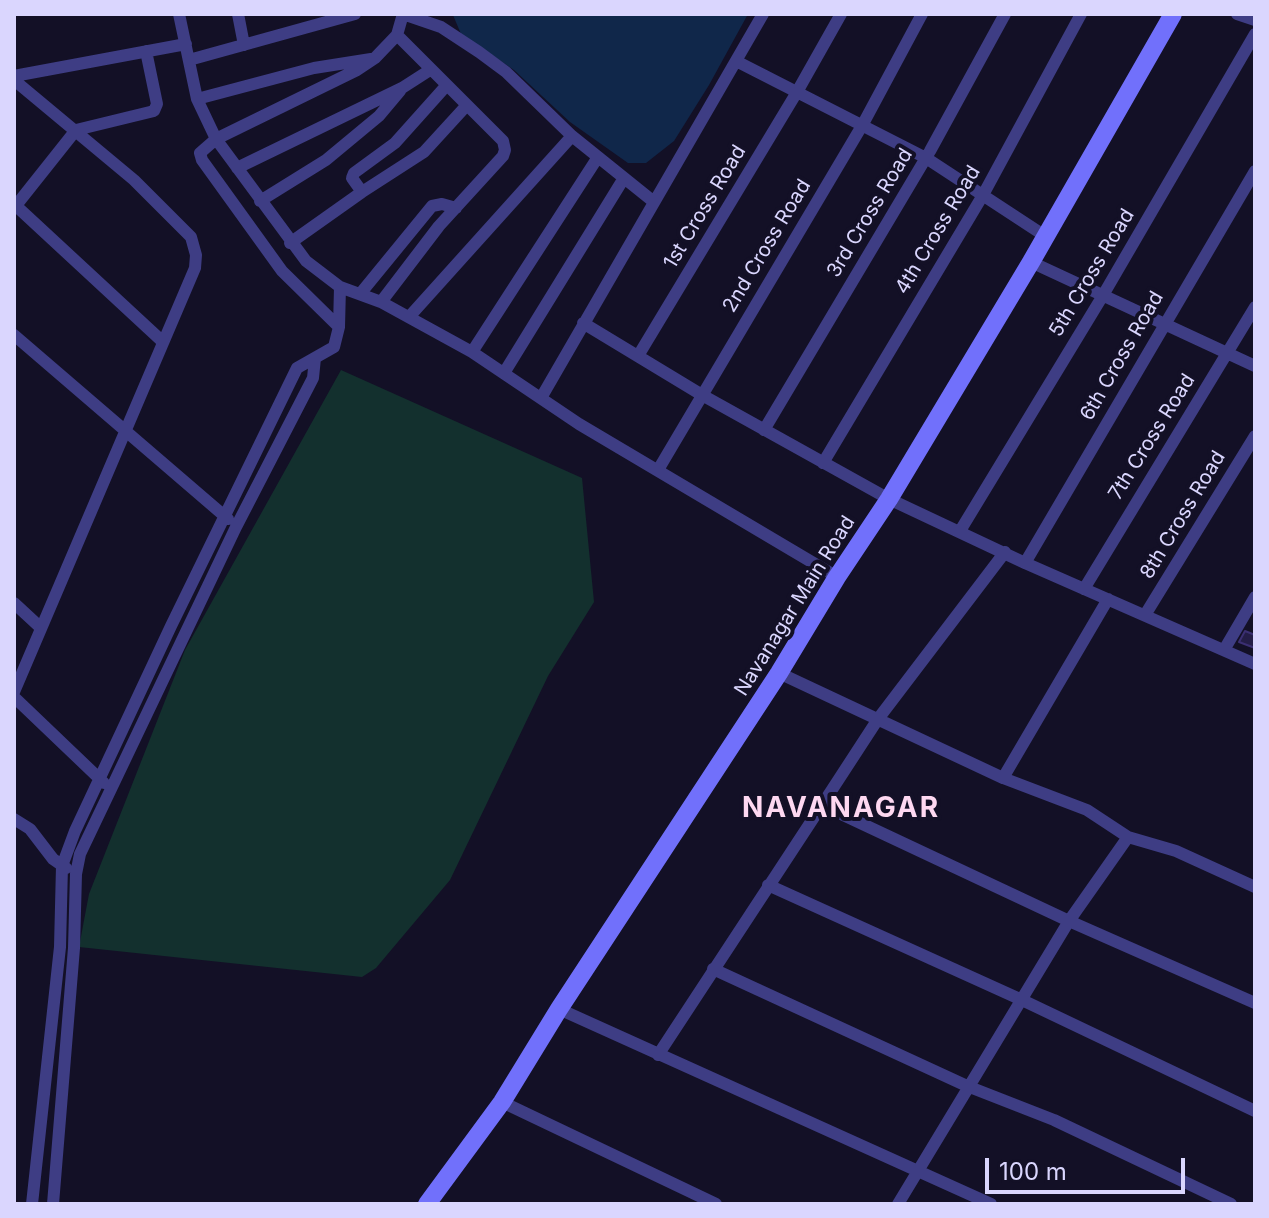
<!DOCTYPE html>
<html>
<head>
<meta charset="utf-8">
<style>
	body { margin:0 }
	#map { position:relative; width:1269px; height:1218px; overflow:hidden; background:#131026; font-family:Inter,sans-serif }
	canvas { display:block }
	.frame { position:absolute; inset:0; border:16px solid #dad6fe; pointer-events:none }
	.scale { position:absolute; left:985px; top:1158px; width:200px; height:36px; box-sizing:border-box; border:4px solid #dad6fe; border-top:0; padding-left:10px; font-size:24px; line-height:28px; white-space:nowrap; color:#dad6fe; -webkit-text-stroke:6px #131026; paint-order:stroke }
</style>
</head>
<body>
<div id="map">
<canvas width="1269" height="1218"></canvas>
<div class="frame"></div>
<div class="scale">100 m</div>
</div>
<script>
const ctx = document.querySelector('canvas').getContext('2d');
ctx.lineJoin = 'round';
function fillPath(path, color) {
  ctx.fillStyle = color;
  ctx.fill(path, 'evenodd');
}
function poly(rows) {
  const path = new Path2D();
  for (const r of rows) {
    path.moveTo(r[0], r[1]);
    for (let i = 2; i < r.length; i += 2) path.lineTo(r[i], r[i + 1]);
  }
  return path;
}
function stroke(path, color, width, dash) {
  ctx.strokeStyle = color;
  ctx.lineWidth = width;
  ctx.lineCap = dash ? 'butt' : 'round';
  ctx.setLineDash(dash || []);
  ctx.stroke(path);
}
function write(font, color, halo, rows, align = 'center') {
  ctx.font = font + ' Inter,sans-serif';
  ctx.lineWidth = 8;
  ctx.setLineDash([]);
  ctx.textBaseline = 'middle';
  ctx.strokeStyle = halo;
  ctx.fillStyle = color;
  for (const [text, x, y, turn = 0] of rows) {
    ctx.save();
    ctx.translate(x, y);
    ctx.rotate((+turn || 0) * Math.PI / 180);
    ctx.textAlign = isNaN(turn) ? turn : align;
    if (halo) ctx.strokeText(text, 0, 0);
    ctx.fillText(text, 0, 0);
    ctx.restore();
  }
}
fillPath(poly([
	[341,370,582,478,594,602,548,676,450,880,376,968,362,977,79,947,89,894,185,650]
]), '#13302e');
fillPath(poly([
	[748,14,709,85,674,141,646,163,628,163,570,122,514,70,461,34,453,15]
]), '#10274a');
const building = poly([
	[1245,631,1255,635,1255,648,1239,642,1245,631]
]);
fillPath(building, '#241d47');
stroke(building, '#3b2f72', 2);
stroke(poly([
	[179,14,197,99,216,139,306,261,340,287,381,302,472,352,579,424,837,577],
	[238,14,244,45],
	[403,14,441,27,479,52,506,72,572,136,654,202],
	[1237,14,1255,20],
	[189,60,355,14],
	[736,61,926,158,1045,236],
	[14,76,186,44],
	[14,80,134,180,191,237,196,255,195,268,14,692],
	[197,99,314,68,371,59],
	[237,168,402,88,430,70],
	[362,192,352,178,354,173,395,143,446,86],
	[260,201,326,160,379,116,400,91],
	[14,204,163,342],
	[14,208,76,130,154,111,157,104,146,51],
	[290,243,362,192,424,152,467,105],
	[1031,262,1255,366],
	[360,294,432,206,442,204,456,208],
	[381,302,439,226,503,156,505,150,503,141,397,35],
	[409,317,572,136],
	[583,323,702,395,889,499,1025,563,1255,664],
	[339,327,282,271,202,160,200,153,216,139,357,70,375,58,397,35,403,14],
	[14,335,228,519],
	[472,352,598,157],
	[638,356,797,92,841,14],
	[504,373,624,178],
	[541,398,763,14],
	[764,430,930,151,1005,14],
	[823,463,983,195,1081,14],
	[658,470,863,124,922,14],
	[960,531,1102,297,1255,34],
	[1005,552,878,719,822,805,1069,921,1255,1003],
	[1025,563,1255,171],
	[1084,589,1255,307],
	[14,603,41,628],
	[1145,615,1255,436],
	[1224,650,1255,597],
	[779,673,1003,778,1087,810,1128,837,1176,851,1255,887],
	[14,697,104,783],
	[1003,778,1108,599],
	[14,819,30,829,53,859,66,868],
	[768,885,1022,1000,1255,1111],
	[713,969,967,1086,1054,1120,1231,1204],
	[559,1009,991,1204],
	[658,1055,822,805],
	[502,1102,716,1204],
	[32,1204,60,947,62,866,75,831,171,626,297,368,334,347,339,327,340,287],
	[53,1204,74,948,76,874,80,854,236,527,313,378,315,358],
	[898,1204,1069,921,1128,837]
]), '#3e3d84', 12);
stroke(poly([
	[427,1204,502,1102,559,1009,779,673,837,577,889,499,1031,262,1173,14]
]), '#7170fb', 18);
write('20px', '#dad6fe', '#131026', [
	["1st Cross Road",705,207,-59],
	["3rd Cross Road",870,213,-59],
	["4th Cross Road",938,230,-59],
	["2nd Cross Road",767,246,-59],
	["5th Cross Road",1092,273,-59],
	["6th Cross Road",1122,356,-60],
	["7th Cross Road",1152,437,-58],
	["8th Cross Road",1183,515,-59],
	["Navanagar Main Road",795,606,-58]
]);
ctx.letterSpacing = '2px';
write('bold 28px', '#fed8f1', '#131026', [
	["NAVANAGAR",841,809]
]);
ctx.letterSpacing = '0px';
</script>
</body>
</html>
